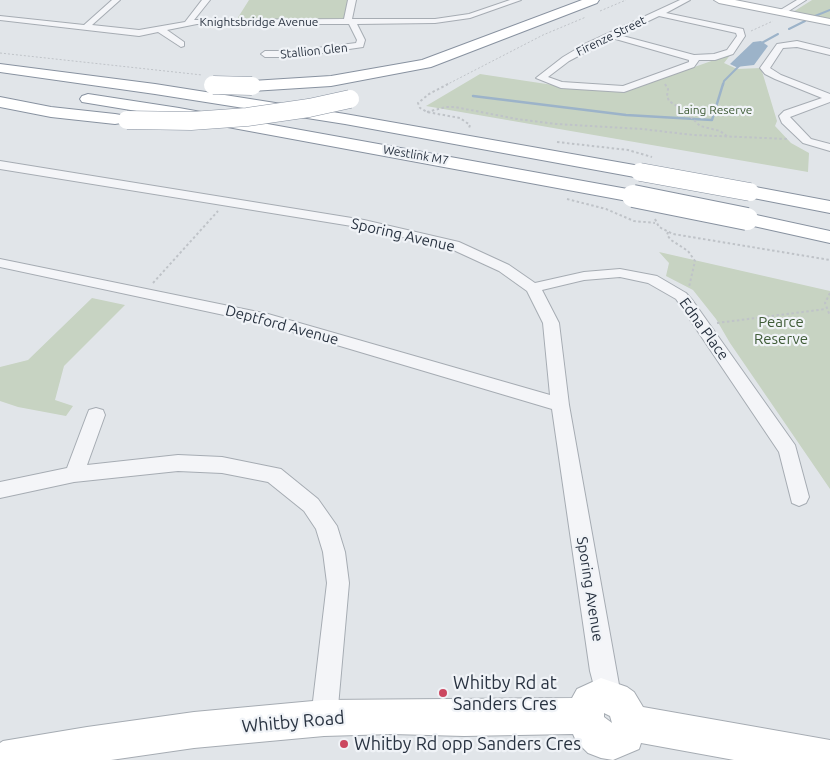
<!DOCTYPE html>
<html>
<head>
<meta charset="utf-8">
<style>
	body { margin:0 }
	canvas { display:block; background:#e1e5e9 }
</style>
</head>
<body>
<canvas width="830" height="760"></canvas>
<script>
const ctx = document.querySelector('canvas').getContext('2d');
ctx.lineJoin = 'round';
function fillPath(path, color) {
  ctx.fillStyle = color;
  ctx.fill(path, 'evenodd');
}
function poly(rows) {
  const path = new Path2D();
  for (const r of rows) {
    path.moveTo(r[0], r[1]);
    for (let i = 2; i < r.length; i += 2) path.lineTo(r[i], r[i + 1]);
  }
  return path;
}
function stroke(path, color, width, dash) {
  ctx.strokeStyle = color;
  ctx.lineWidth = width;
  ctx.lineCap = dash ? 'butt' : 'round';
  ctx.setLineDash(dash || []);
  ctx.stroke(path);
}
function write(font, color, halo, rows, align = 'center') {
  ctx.font = font + ' Ubuntu,sans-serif';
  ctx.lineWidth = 4.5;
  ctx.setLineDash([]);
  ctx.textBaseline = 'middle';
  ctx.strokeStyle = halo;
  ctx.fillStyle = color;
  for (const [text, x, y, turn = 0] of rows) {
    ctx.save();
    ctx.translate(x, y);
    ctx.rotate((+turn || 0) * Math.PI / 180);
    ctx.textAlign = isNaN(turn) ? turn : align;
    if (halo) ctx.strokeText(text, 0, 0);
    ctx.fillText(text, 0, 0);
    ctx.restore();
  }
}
fillPath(poly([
	[249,0,348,0,345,20,237,19],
	[812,0,830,0,830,20,793,12],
	[731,54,724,63,737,69,761,68,777,121,775,126,791,143,809,153,808,172,426,106,480,74,573,88,627,91],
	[659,252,830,291,830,489,730,343,716,319,693,290,666,276,669,263],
	[92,298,125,305,64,366,55,400,73,406,66,416,18,407,0,401,0,367,28,360]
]), '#c7d3c2');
fillPath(poly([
	[761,41,768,46,754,65,736,67,730,64,753,42]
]), '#9cb3c9');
stroke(poly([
	[815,16,830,10],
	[789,29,805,21],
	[758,45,778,34],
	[723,85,724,81,742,63]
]), '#9cb3c9', 2);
stroke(poly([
	[473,96,626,115,712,120,723,84]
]), '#9cb3c9', 2.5);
const street = poly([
	[112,0,120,0,92,25,139,30,185,22,202,0,210,0,194,20,344,19,348,0,356,0,352,19,435,19,469,14,510,0,521,0,470,18,435,23,357,24,365,40,363,47,294,57,265,57,261,54,265,51,294,51,356,43,357,40,349,24,197,24,167,30,184,42,184,46,181,47,158,32,139,36,0,20,0,16,84,25,112,0],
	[680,0,690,0,666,13,743,29,745,36,733,54,715,60,699,60,694,67,624,92,561,88,536,78,563,57,585,44,680,0],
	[659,16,736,33,737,36,727,50,714,54,694,55,619,35,659,16],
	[612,38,689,60,689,62,623,86,562,82,548,77,569,61,612,38],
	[797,0,806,0,784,14,777,12,797,0],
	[797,41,830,49,830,55,797,47,783,48,770,68,781,75,830,94,830,102,790,117,811,139,830,144,830,151,803,143,782,123,779,116,784,111,822,98,775,79,765,74,760,68,777,44,797,41],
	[0,161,364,220,459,242,509,265,535,283,584,272,620,269,657,276,686,293,693,301,795,445,809,497,806,503,799,506,792,503,779,452,676,299,648,283,620,277,584,280,542,290,559,323,569,405,621,696,617,705,608,709,599,705,590,671,552,409,266,324,0,267,0,259,268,314,550,395,543,323,527,291,499,271,449,248,364,228,0,169,0,161],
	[96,408,103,410,105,415,87,465,178,455,222,457,281,469,318,499,337,526,345,552,349,583,337,718,333,727,324,731,315,727,311,718,327,583,323,552,316,529,304,511,268,482,222,473,178,471,74,482,0,498,0,482,67,468,87,415,89,410,96,408]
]);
const secondary = poly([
	[714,0,735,0,830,19,830,25,719,3,714,0],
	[601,678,627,687,634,692,643,707,830,740,830,760,734,760,641,743,639,749,613,760,601,758,588,753,576,741,573,734,464,736,392,734,324,736,194,748,111,760,0,760,0,743,3,741,87,727,194,712,324,700,572,698,577,689,601,678],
	[604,713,610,716,612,723,604,717,604,713]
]);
const highway = poly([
	[582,0,599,0,597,3,431,67,331,86,252,91,247,89,244,86,247,83,252,81,331,76,422,60,582,0],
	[0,64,155,84,345,114,640,166,647,168,649,172,647,176,640,178,345,124,155,94,0,72,0,64],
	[88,94,179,108,633,190,640,192,643,196,640,200,633,202,179,118,82,102,80,99,82,96,88,94],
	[0,97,51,107,115,114,121,115,123,119,121,123,115,124,51,117,0,107,0,97],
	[750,186,830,201,830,213,743,196,740,192,743,188,750,186],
	[747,213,830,231,830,243,740,223,737,219,740,215,747,213]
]);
stroke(street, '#a6acb3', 2);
stroke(secondary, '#a6acb3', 2);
stroke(highway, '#8892a0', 2);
stroke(poly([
	[600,11,626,0],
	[751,31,773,21],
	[0,53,202,75],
	[446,85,543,35,586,17]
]), '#bfc3c8', 1, [2, 2]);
stroke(poly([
	[448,84,429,94,418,103,420,108,427,112,460,118,470,125,469,128],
	[665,84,668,89,667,96,669,101,686,112,700,126,720,131,728,137],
	[427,112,446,107,455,107,517,119,556,124,642,129,693,135,788,139],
	[557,142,628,150,652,157],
	[567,199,606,209,634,221,655,223],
	[655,219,659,227,673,234,830,260],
	[668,232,667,235,671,240,688,251,695,261,689,287],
	[153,283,218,211],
	[830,293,825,303,830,316],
	[717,323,826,309]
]), '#bfc3c8', 2, [2.5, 2.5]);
fillPath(street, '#f4f5f8');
fillPath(secondary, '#fff');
fillPath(highway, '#fff');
const highwayBridgeFar2 = poly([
	[213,85,230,85]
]);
const highwayBridgeFar1 = poly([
	[213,85,252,86],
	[127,120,191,121,247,117,309,108,350,99],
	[640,172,750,192]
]);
const highwayBridge = poly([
	[633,196,747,219]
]);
stroke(highwayBridgeFar2, '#8892a0', 15, []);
stroke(highwayBridgeFar1, '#8892a0', 19, []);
stroke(highwayBridge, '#8892a0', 24, []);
stroke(highwayBridgeFar2, '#fff', 14);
stroke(highwayBridgeFar1, '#fff', 18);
stroke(highwayBridge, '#fff', 22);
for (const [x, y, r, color] of [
	[443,693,5,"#cc4860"],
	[344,744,5,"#cc4860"]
]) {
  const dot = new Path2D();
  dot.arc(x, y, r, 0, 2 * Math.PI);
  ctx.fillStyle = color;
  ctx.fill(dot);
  stroke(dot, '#f0f3f7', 2);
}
write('12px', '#293341', '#f0f3f7', [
	["Knightsbridge Avenue",259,22],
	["Firenze Street",611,36,-26],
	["Stallion Glen",314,51,-6],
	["Westlink M7",416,155,10]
]);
write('12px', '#3f5c37', '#f0f3f7', [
	["Laing Reserve",715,110]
]);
write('15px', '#293341', '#f0f3f7', [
	["Sporing Avenue",403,235,13],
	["Deptford Avenue",282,325,15],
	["Edna Place",704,329,54],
	["Sporing Avenue",590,589,81]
]);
write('15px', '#3f5c37', '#f0f3f7', [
	["Pearce",781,322],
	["Reserve",781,339]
]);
write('18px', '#293341', '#f0f3f7', [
	["Whitby Rd at",453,683],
	["Sanders Cres",453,704],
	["Whitby Rd opp Sanders Cres",354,744]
], 'left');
write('18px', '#293341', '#f0f3f7', [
	["Whitby Road",293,722,-5]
]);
</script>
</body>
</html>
